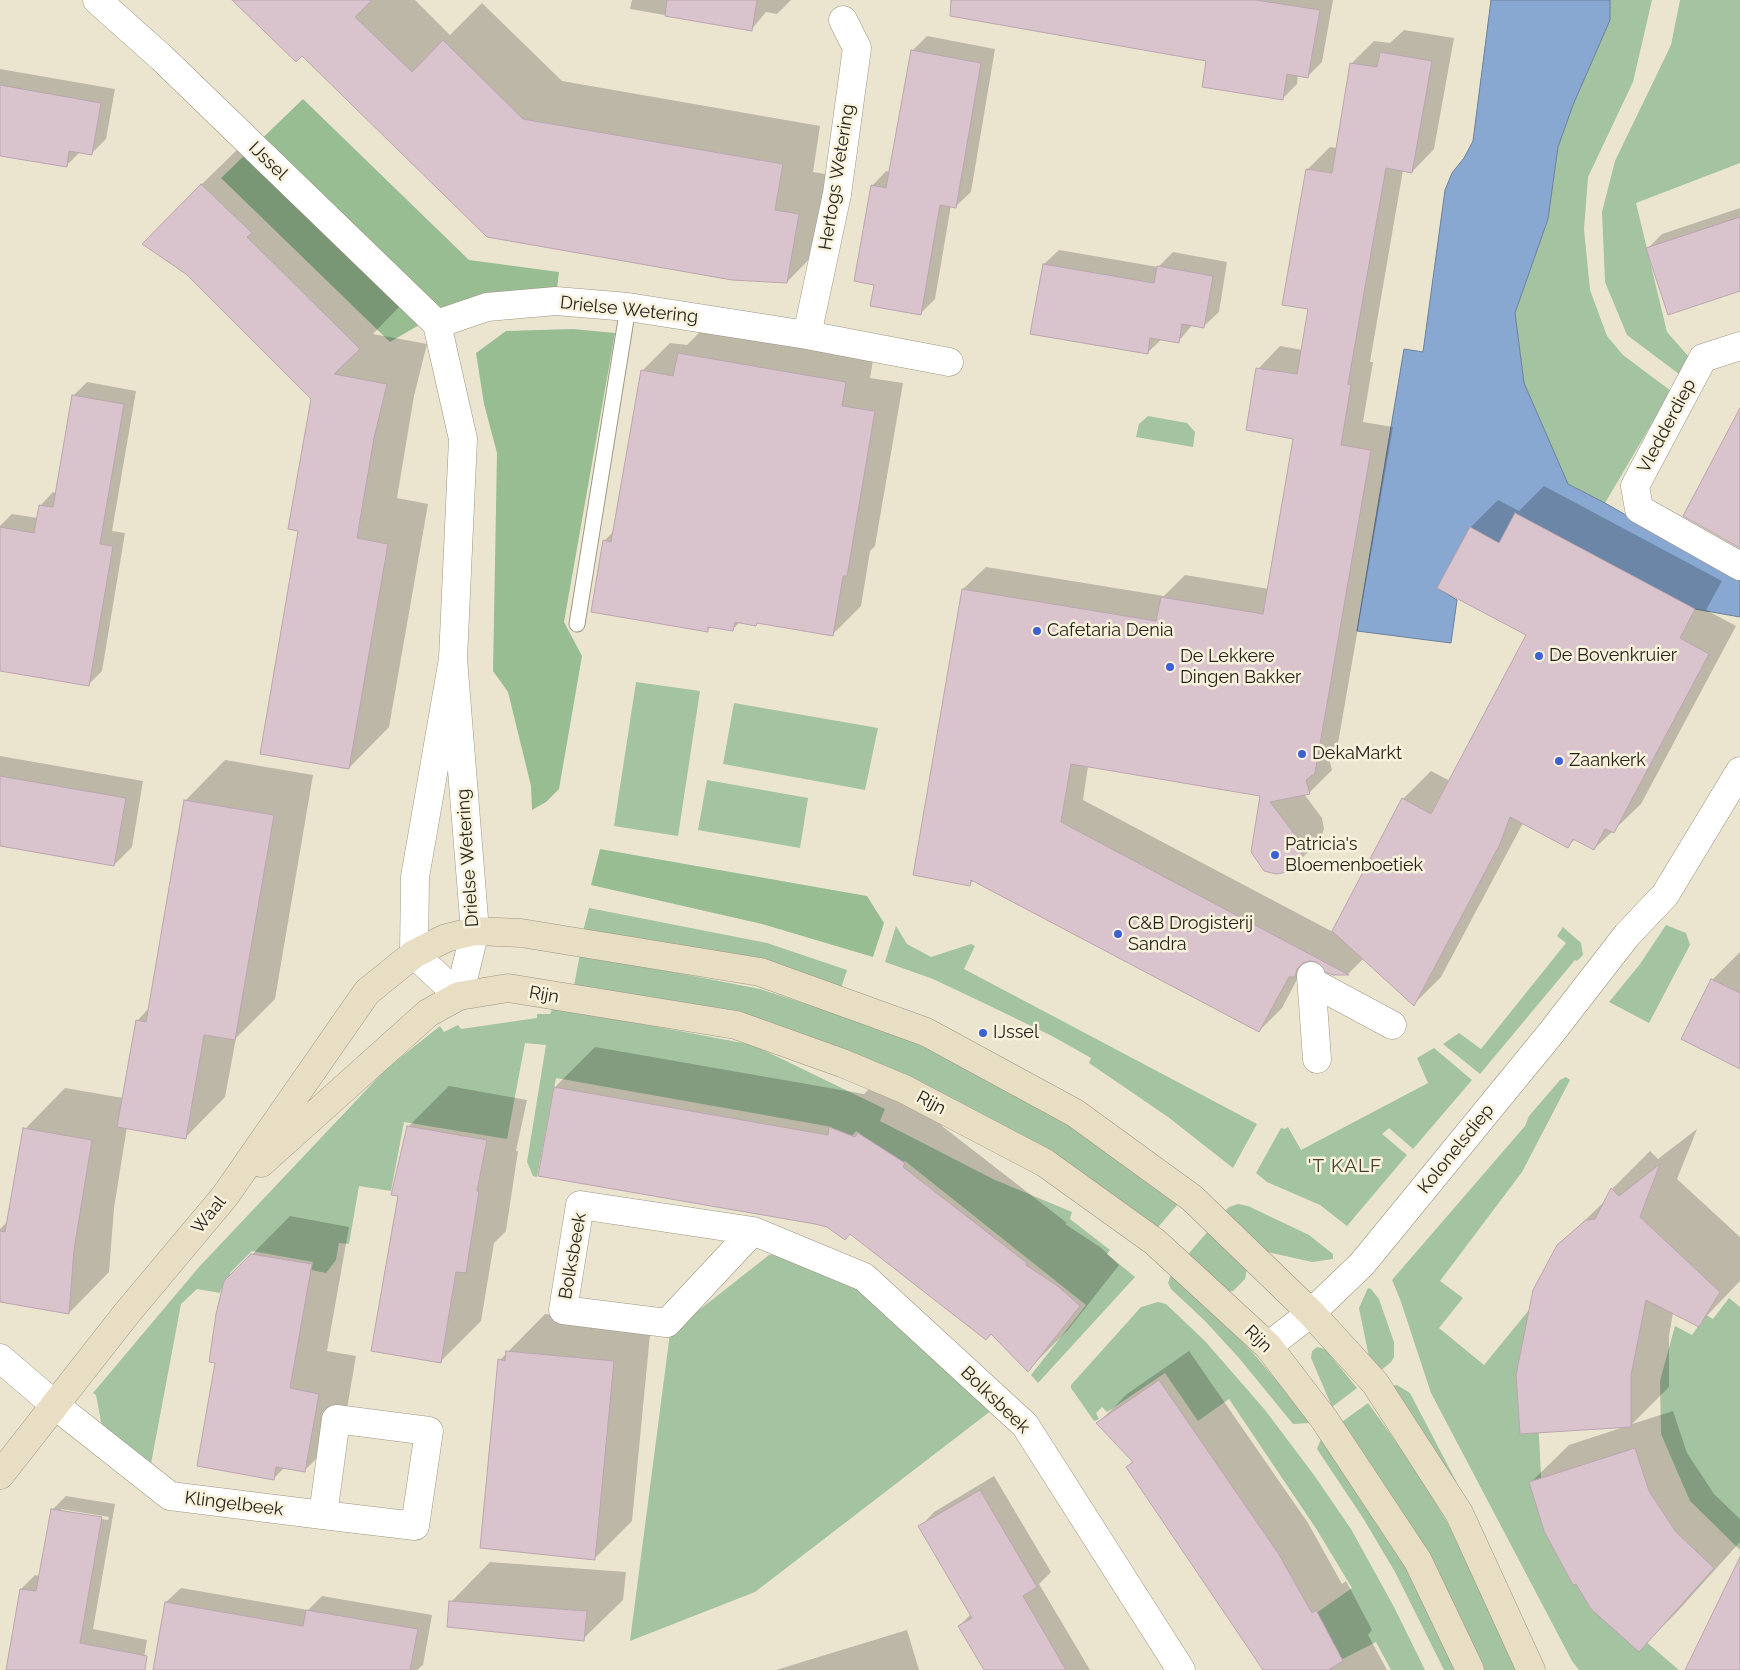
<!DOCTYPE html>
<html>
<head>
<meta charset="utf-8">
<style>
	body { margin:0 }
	canvas { display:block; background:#ebe5d0 }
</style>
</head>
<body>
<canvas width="1740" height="1670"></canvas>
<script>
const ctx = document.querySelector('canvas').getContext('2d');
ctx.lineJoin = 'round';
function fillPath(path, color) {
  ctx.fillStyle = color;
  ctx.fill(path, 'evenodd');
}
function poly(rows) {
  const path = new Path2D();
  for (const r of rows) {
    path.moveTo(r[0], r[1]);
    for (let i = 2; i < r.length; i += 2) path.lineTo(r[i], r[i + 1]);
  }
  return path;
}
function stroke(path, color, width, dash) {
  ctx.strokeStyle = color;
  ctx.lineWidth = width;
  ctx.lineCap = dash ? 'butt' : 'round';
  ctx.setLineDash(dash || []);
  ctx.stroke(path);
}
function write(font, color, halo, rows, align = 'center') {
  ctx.font = font + ' Raleway,sans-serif';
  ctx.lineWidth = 5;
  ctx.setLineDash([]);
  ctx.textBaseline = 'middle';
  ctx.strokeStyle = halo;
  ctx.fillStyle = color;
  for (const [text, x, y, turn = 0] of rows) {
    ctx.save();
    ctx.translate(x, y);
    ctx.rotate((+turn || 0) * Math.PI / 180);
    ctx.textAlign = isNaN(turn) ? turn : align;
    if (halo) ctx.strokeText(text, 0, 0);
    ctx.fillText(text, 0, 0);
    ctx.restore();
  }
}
fillPath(poly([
	[1610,0,1652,0,1633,82,1588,177,1584,229,1590,290,1607,336,1623,355,1671,391,1605,503,1568,484,1524,383,1515,313,1548,219,1558,147,1573,105,1610,20],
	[1680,0,1740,0,1740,163,1636,203,1667,332,1689,357,1683,377,1627,335,1605,282,1602,212,1615,161,1671,45],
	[1148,416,1187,423,1195,432,1193,447,1136,437,1139,424],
	[636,682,700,691,678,836,614,826],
	[734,703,878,728,865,790,723,764],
	[707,780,808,798,800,848,698,830],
	[589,908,767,943,847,970,839,994,582,935],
	[1666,925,1686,933,1690,945,1649,1023,1609,1002,1640,964],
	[896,926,907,944,931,957,971,944,975,946,964,969,1257,1124,1233,1168,1168,1117,1089,1063,1091,1058,1052,1036,990,1006,933,979,885,962],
	[1563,927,1581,943,1583,955,1577,961,1575,960,1480,1074,1443,1044,1459,1033,1481,1049,1566,943,1557,936],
	[580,954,760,989,886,1030,937,1053,1057,1118,1115,1156,1178,1204,1153,1233,954,1103,573,991],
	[553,1007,753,1045,885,1109,880,1121,993,1179,1072,1212,1070,1219,1110,1250,1107,1254,1135,1277,1038,1383,1031,1375,1086,1305,905,1161,901,1164,856,1131,836,1156,828,1155,832,1127,556,1078,537,1177,533,1176,527,1162,546,1045,525,1043,507,1139,404,1122,391,1191,359,1186,349,1244,339,1243,336,1260,326,1273,311,1270,313,1262,252,1251,230,1273,228,1290,221,1289,220,1293,197,1289,181,1304,150,1469,102,1427,96,1395,93,1393,199,1267,386,1069,440,1026,444,1032,458,1025,461,1029,537,1018,537,1014,550,1014],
	[1434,1048,1472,1080,1413,1149,1389,1128,1382,1134,1407,1155,1347,1226,1320,1205,1267,1182,1256,1173,1281,1128,1285,1129,1288,1127,1301,1150,1428,1083,1417,1058],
	[1566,1077,1570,1080,1522,1172,1440,1281,1463,1298,1439,1328,1484,1365,1551,1283,1536,1381,1542,1494,1608,1609,1679,1670,1579,1670,1572,1661,1431,1393,1400,1299,1392,1280,1525,1126,1529,1116,1560,1080],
	[1238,1204,1248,1206,1309,1235,1333,1254,1333,1259,1312,1262,1263,1251,1223,1213,1229,1207],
	[1209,1230,1247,1268,1245,1279,1233,1291,1228,1292,1184,1259],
	[789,1252,849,1277,992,1410,755,1592,630,1641,670,1333,769,1255],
	[1171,1274,1206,1305,1253,1353,1311,1421,1309,1423,1293,1424,1239,1358,1205,1321,1171,1289,1168,1283],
	[1368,1288,1371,1289,1379,1299,1394,1342,1394,1357,1391,1362,1373,1377,1359,1308],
	[1729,1298,1740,1307,1740,1550,1690,1501,1661,1434,1660,1381,1675,1326,1692,1335,1706,1315,1713,1319],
	[1158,1302,1166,1304,1205,1341,1265,1410,1314,1475,1351,1529,1394,1607,1425,1670,1391,1670,1376,1642,1321,1670,1255,1656,1352,1588,1317,1530,1229,1399,1198,1421,1165,1373,1107,1412,1102,1407,1096,1413,1099,1419,1094,1421,1071,1388,1071,1385,1141,1307],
	[1317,1347,1325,1349,1357,1388,1332,1407,1311,1358,1312,1351],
	[1397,1385,1410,1393,1456,1481,1448,1484,1392,1386],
	[1368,1403,1412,1464,1447,1522,1521,1670,1480,1670,1339,1424],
	[1321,1439,1408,1570,1458,1670,1444,1670,1395,1572,1363,1518,1317,1449]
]), '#a4c3a0');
fillPath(poly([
	[303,99,469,260,559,272,557,288,460,301,390,342,221,178],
	[573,329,615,333,564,622,582,656,559,789,546,802,532,810,531,786,508,692,493,671,497,453,484,404,476,353,506,331],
	[600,849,867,896,884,923,873,957,762,924,591,885]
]), '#98bd93');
const water = poly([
	[1491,0,1610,0,1610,20,1573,105,1558,147,1548,219,1515,313,1524,383,1568,484,1605,503,1740,581,1740,617,1695,609,1515,513,1499,543,1470,527,1437,588,1457,600,1451,643,1357,631,1404,349,1423,352,1445,190,1452,173,1464,158,1473,141,1491,0]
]);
fillPath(water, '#88a8d2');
stroke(water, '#6a809b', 1);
fillPath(poly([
	[259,0,415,0,450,35,482,3,562,81,820,126,813,172,837,176,825,243,787,282],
	[632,0,791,0,777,14,766,12,751,30,630,9],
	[990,0,1333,0,1322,62,1307,77,1298,75,1297,84,1282,99,1207,60],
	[1404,30,1454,38,1434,149,1412,172,1403,170,1370,362,1373,362,1363,422,1393,427,1337,749,1329,758,1332,770,1309,793,1304,794,1322,818,1324,829,1320,840,1296,864,1261,795,1088,766,1083,800,1333,932,1403,799,1431,771,1450,781,1528,635,1471,527,1498,500,1519,511,1544,486,1722,581,1706,610,1736,626,1641,804,1594,849,1575,839,1568,846,1523,823,1441,977,1414,1004,1364,958,1348,974,1333,974,1319,961,1311,959,1304,966,1282,1008,1259,1031,974,880,970,884,915,874,963,589,986,567,1164,596,1185,575,1269,589,1295,438,1258,369,1280,346,1303,350,1310,308,1307,170,1330,147,1337,148,1352,63,1374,41,1390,43],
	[927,36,995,49,971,192,956,206,951,205,935,299,920,314,875,284,872,186,886,171,890,172,912,51],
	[0,69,115,89,106,139,92,153,81,151,66,166,0,155],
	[242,145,287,196,399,307,373,334,427,344,414,396,397,498,428,504,389,727,349,768,300,530,312,399,201,185],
	[1740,208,1740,289,1647,249,1662,234],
	[1059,250,1158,267,1173,252,1227,262,1219,312,1204,326,1193,324,1178,342,1162,339,1147,353,1044,264],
	[707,325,874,354,870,378,903,383,875,546,870,551,861,606,832,635,758,622,755,625,740,622,732,630,712,626,707,631,604,541,614,531,642,371,670,343,687,345],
	[87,382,136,391,112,531,125,533,102,671,88,685,0,670,0,526,12,514,38,518,40,506,53,492,57,493,73,396],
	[0,756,143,781,132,847,114,865,0,845],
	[225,760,313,775,275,999,236,1038,225,1097,185,1138,127,1127,114,1208,109,1272,69,1313,0,1301,0,1229,9,1220,25,1129,65,1088,123,1098,137,1021,149,1008,185,801],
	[1740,952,1740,1068,1683,1038,1712,980],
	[595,1047,864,1094,871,1087,944,1123,942,1126,1067,1223,1065,1224,1100,1247,1119,1265,1068,1330,1028,1370,992,1333,851,1233,828,1226,555,1087],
	[449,1086,527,1100,516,1151,518,1151,506,1231,494,1243,481,1321,440,1362,400,1195,409,1126],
	[1697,1129,1677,1179,1740,1237,1740,1281,1698,1325,1673,1313,1669,1336,1669,1387,1632,1424,1673,1411,1687,1453,1714,1494,1740,1519,1740,1542,1677,1612,1639,1650,1576,1582,1530,1483,1569,1445,1624,1427,1558,1246,1607,1199,1612,1189,1650,1151,1658,1159],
	[290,1216,349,1227,327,1351,356,1356,343,1432,304,1471,285,1467,274,1478,217,1362,225,1282],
	[545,1314,651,1324,632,1521,594,1559,500,1360],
	[1189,1351,1308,1523,1342,1584,1346,1581,1372,1630,1368,1635,1387,1670,1264,1670,1127,1467,1133,1461,1098,1423,1127,1394],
	[994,1476,1051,1572,1039,1584,1090,1670,985,1670,959,1626,971,1614,920,1527,934,1512],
	[66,1496,115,1504,93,1629,147,1640,142,1670,7,1670,21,1589,35,1575,40,1576,52,1510],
	[61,1509,109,1517,108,1520,61,1512],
	[490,1562,626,1572,623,1600,583,1639,451,1602],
	[181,1588,308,1610,322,1596,432,1615,423,1665,417,1670,154,1670,166,1602],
	[907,1630,919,1670,776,1670]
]), '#0003');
const building = poly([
	[232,0,372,0,355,17,412,72,443,40,523,119,783,164,775,210,799,214,787,283,732,280,487,237,302,56,296,62,232,0],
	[667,0,757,0,752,31,665,16,667,0],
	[951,0,1256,0,1320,10,1308,78,1287,74,1283,100,1202,87,1206,61,950,16,951,0],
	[911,50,981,63,956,208,940,205,921,315,870,306,874,285,854,281,871,185,886,188,911,50],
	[1380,52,1432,61,1412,173,1386,168,1348,384,1351,385,1341,445,1371,450,1315,773,1306,780,1310,794,1270,802,1300,841,1302,853,1297,865,1288,872,1276,874,1264,871,1251,852,1260,796,1071,764,1061,822,1349,975,1333,975,1325,972,1317,962,1309,961,1303,963,1297,969,1295,977,1289,977,1259,1032,971,880,970,886,913,875,962,589,1156,621,1161,597,1263,614,1293,439,1246,430,1256,368,1297,374,1308,309,1282,305,1306,169,1332,173,1350,63,1377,67,1380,52],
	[0,85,101,103,92,155,69,151,67,167,0,156,0,85],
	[201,184,252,233,247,237,360,349,334,374,387,384,374,438,357,538,388,544,349,769,260,754,298,531,288,529,311,399,186,274,142,244,201,184],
	[1740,217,1740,291,1668,315,1646,248,1740,217],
	[1043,264,1154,283,1157,266,1213,276,1204,328,1182,324,1179,343,1150,338,1148,354,1030,334,1043,264],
	[678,353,846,382,842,406,875,411,847,576,843,576,833,636,757,623,756,626,735,622,733,631,708,627,708,632,591,612,603,540,611,542,641,370,673,376,678,353],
	[72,395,124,404,100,544,113,546,89,686,0,671,0,527,34,533,39,505,53,507,72,395],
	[1740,408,1740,548,1683,516,1740,408],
	[1515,513,1695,609,1680,638,1709,654,1614,833,1605,829,1594,850,1573,839,1568,848,1510,817,1500,844,1414,1006,1332,931,1402,798,1431,814,1526,635,1437,588,1470,527,1499,543,1515,513],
	[0,776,126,798,114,866,0,846,0,776],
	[184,800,274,815,235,1040,204,1035,186,1139,117,1127,136,1020,146,1022,184,800],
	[1711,979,1740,993,1740,1069,1681,1039,1711,979],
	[554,1087,828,1135,829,1127,855,1137,858,1133,905,1163,903,1167,1027,1263,1026,1265,1059,1287,1080,1306,1028,1372,991,1334,986,1340,850,1234,845,1240,827,1227,815,1224,538,1176,554,1087],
	[407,1126,487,1140,477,1191,479,1191,466,1273,456,1272,441,1363,371,1351,398,1196,391,1195,407,1126],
	[23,1128,92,1140,74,1250,69,1314,0,1302,0,1231,5,1232,23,1128],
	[1660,1164,1640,1217,1720,1292,1699,1327,1646,1300,1631,1375,1631,1427,1520,1434,1516,1375,1533,1290,1557,1245,1586,1220,1595,1219,1611,1188,1619,1196,1660,1164],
	[251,1254,312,1264,290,1388,319,1394,305,1472,276,1467,274,1480,197,1466,215,1363,209,1362,216,1314,224,1281,251,1254],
	[506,1351,614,1361,595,1560,480,1548,498,1359,505,1361,506,1351],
	[1159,1380,1278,1553,1312,1613,1316,1610,1343,1661,1328,1670,1263,1670,1126,1467,1133,1462,1096,1423,1159,1380],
	[1635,1448,1649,1491,1676,1532,1714,1568,1639,1652,1591,1609,1576,1584,1573,1585,1544,1531,1529,1482,1635,1448],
	[980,1490,1037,1587,1023,1596,1066,1670,984,1670,958,1626,972,1618,918,1526,980,1490],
	[51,1509,102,1517,80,1643,147,1656,145,1670,6,1670,20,1589,36,1591,51,1509],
	[1740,1557,1740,1670,1685,1670,1740,1557],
	[449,1601,587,1611,584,1641,447,1627,449,1601],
	[165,1602,303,1626,306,1610,418,1629,410,1670,153,1670,165,1602]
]);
fillPath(building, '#d9c3cd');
stroke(building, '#bba5af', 1);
const lane = poly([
	[577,624,628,307]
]);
const street = poly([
	[97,0,162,58,437,324],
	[437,324,463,439,453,659,475,931,459,996,414,954,415,877,453,659],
	[437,324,487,307,556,301,628,307,807,335,949,362],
	[807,335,837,194,857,48,843,20],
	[1740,346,1703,358,1635,486,1639,509,1740,566],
	[1311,976,1317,1059],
	[1312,982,1392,1025],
	[753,1231,667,1323,563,1310,580,1205,753,1231,864,1277,1025,1425,1181,1670],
	[1268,1346,1311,1313,1362,1264,1551,1033,1627,935,1665,895,1740,771],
	[0,1358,56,1406,170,1496,323,1515,415,1526,429,1431,336,1419,323,1515]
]);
const secondary = poly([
	[261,1163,428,1013,459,996,508,988,736,1025,842,1063,904,1089,1045,1163,1155,1242,1268,1346,1324,1419,1418,1561,1470,1670],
	[0,1475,127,1313,225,1196,367,992,414,954,446,938,475,931,521,933,760,972,926,1032,1075,1113,1192,1198,1311,1313,1375,1383,1459,1513,1531,1670]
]);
stroke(lane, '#9c9682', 17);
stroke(street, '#9c9682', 29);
stroke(secondary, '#9c9682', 29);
stroke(lane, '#fff', 15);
stroke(street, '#fff', 28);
stroke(secondary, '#e8dec3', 28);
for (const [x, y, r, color] of [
	[1037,631,5,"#3b61d2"],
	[1539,656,5,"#3b61d2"],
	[1170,667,5,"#3b61d2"],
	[1302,754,5,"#3b61d2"],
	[1559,761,5,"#3b61d2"],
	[1275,855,5,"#3b61d2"],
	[1118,934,5,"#3b61d2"],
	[983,1033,5,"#3b61d2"]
]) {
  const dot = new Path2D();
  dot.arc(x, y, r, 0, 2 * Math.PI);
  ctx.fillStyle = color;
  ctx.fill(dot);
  stroke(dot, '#f8f2dd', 2);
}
write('18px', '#25221b', '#f8f2dd', [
	["IJssel",268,161,44],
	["Hertogs Wetering",837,177,-81],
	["Drielse Wetering",629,310,6],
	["Vledderdiep",1667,426,-62],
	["Drielse Wetering",468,858,-94],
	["Rijn",544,995,10],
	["Rijn",931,1103,28],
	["Kolonelsdiep",1456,1149,-51],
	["Waal",209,1215,-51],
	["Bolksbeek",573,1256,-80],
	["Rijn",1258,1339,45],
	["Bolksbeek",995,1400,44],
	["Klingelbeek",234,1504,7]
]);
write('18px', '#25221b', '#f8f2dd', [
	["Cafetaria Denia",1047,631],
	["De Bovenkruier",1549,656],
	["De Lekkere",1180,657],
	["Dingen Bakker",1180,678],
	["DekaMarkt",1312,754],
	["Zaankerk",1569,761],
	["Patricia's",1285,845],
	["Bloemenboetiek",1285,866],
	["C&B Drogisterij",1128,924],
	["Sandra",1128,945],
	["IJssel",993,1033]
], 'left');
ctx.letterSpacing = '1px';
write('19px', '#464130', '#f8f2dd', [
	["'T KALF",1345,1166]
]);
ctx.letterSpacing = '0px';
</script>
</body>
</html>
